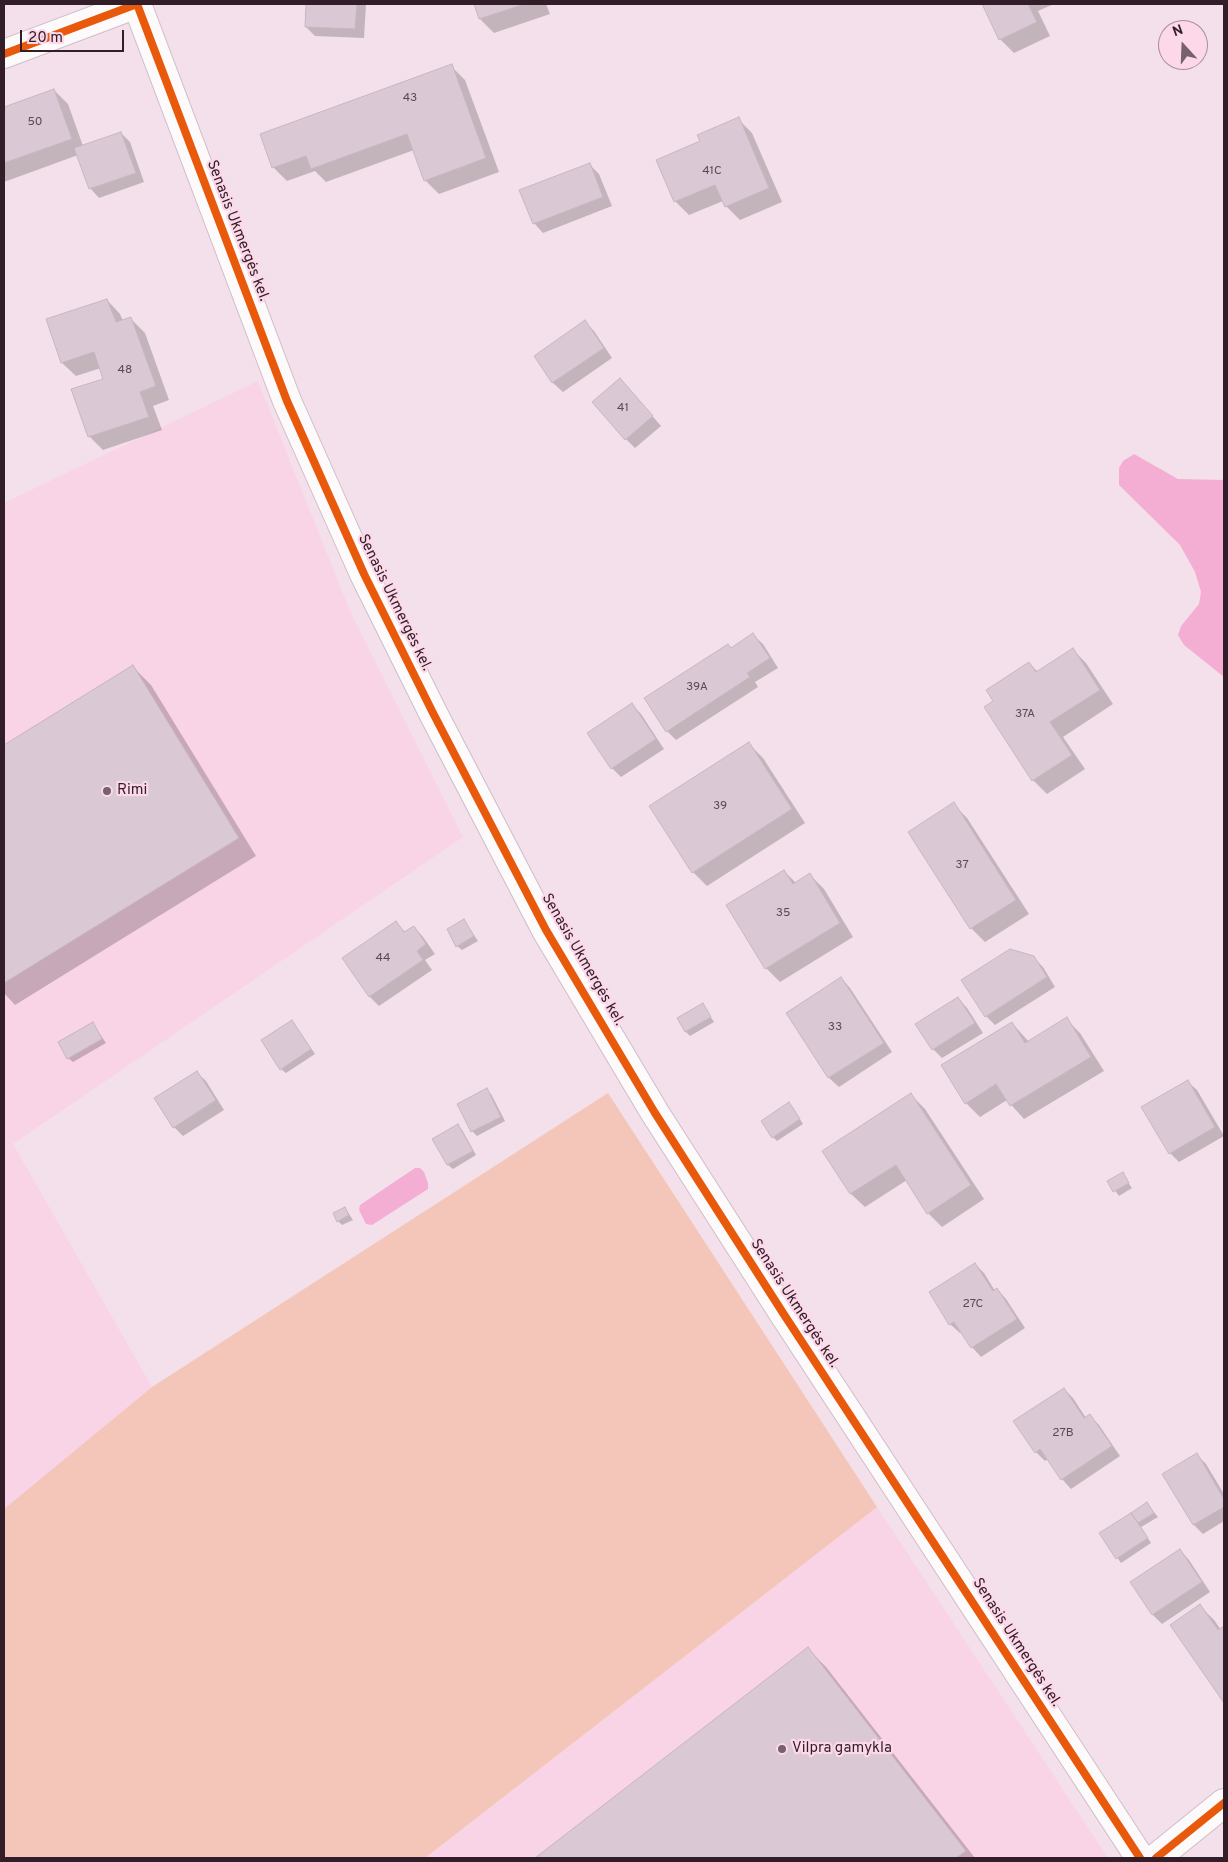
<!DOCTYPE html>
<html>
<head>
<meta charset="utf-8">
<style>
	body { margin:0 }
	#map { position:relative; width:1228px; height:1862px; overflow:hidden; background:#f4e0ea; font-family:Overpass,sans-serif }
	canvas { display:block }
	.frame { position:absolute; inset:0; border:5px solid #321d28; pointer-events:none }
	.north { position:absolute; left:1158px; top:20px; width:50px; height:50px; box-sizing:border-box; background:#fcd8e9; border:1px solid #ab8d9c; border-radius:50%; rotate:340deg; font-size:14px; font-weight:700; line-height:20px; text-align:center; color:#321d28 }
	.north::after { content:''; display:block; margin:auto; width:18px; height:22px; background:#76616c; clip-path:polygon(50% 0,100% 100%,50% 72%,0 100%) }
	.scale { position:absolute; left:20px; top:30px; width:104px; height:22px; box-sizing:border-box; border:2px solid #321d28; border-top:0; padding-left:6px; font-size:15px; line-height:18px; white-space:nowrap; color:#321d28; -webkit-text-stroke:4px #fcd8e9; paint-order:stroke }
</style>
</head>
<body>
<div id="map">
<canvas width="1228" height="1862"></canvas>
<div class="frame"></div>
<div class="north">N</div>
<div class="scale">20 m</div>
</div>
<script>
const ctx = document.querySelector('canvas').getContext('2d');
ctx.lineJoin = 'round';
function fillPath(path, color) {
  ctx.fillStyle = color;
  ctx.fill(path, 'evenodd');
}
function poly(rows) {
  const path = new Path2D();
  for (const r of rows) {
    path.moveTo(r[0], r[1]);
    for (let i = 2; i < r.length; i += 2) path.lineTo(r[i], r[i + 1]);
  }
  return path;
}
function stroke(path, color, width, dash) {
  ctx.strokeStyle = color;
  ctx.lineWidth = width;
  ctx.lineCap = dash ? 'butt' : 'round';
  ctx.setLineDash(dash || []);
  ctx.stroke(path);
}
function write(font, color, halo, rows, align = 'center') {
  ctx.font = font + ' Overpass,sans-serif';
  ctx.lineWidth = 4.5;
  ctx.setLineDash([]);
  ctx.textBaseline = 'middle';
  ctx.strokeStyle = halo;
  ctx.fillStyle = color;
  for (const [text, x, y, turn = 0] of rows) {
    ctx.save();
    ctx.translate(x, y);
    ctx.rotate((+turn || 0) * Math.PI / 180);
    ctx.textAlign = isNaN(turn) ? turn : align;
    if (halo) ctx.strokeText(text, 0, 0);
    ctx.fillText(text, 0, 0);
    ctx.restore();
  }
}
fillPath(poly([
	[258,381,350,611,463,837,13,1144,152,1387,4,1509,4,503],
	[877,1507,1108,1858,425,1858]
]), '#f9d3e6');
fillPath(poly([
	[608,1093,877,1507,425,1858,4,1858,4,1509,152,1387]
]), '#f3c6b9');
fillPath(poly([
	[1134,454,1178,479,1224,480,1224,677,1184,645,1178,635,1181,626,1199,604,1201,592,1195,572,1180,545,1119,485,1119,468,1123,461],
	[415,1168,420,1168,424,1172,428,1183,428,1189,372,1225,366,1224,359,1210,360,1205]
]), '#f4aed3');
fillPath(poly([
	[307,4,366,4,364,38,315,36,306,27],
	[475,4,546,4,550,14,494,33,480,19],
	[984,4,1054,4,1038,11,1050,36,1014,53,1000,39],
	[451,66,465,80,499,172,439,194,425,180,414,150,326,182,315,171,287,181,273,167],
	[54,90,68,104,83,146,121,133,130,142,144,182,99,198,90,188,78,155,4,182,4,108],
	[738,119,752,133,782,202,740,220,726,206,723,201,689,215,675,201,701,142],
	[590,165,599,174,612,206,543,233,534,223],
	[107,300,120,314,123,321,131,319,145,333,169,400,153,406,162,430,103,450,89,436,105,379,101,368,76,376,62,363],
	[585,322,594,331,612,358,563,392,553,383,535,356],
	[629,389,661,426,635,448,626,439],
	[753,635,763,644,778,668,755,682,758,687,676,740,667,731,731,649],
	[1073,650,1086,663,1113,704,1063,737,1085,769,1047,794,1033,780,985,707,995,701,1029,663,1038,672],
	[133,667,151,685,256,856,15,1005,4,993,4,746],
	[632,705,641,714,664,749,621,777,612,768],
	[749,744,763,758,805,823,707,886,693,872],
	[953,804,967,818,1029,914,985,942,971,928,910,832],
	[784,871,796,883,810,875,824,889,853,937,780,982,766,968,728,906],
	[464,921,478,941,462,950,457,946],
	[396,922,406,933,414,927,423,937,435,954,425,960,432,970,379,1006,370,997,344,958],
	[1033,957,1043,967,1055,987,995,1025,986,1016],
	[841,978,850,988,892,1052,839,1087,829,1078,788,1013],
	[958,998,967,1008,983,1033,942,1058,933,1049],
	[703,1005,714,1022,690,1036,686,1032],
	[1066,1019,1080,1033,1104,1071,1024,1119,1007,1100,980,1117,966,1103,1012,1023,1029,1042],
	[292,1021,315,1054,286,1073,281,1069],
	[93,1024,106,1043,73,1062,68,1058],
	[196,1072,206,1081,224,1110,183,1136,174,1127],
	[1187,1081,1197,1090,1224,1136,1179,1162,1170,1153],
	[486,1090,491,1094,505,1121,477,1136,472,1131,458,1104],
	[911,1095,925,1109,984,1199,942,1227,928,1213,907,1180,865,1207,851,1194,824,1152],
	[793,1108,803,1124,777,1141,773,1137],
	[458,1126,462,1130,476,1155,453,1169,448,1165,434,1140],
	[1122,1174,1132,1188,1119,1196,1109,1182],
	[345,1208,353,1220,342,1225,338,1221],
	[975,1264,984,1273,995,1291,997,1289,1006,1299,1025,1328,981,1357,972,1347,962,1332,960,1333,950,1324],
	[1064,1389,1073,1398,1086,1418,1090,1416,1099,1425,1120,1456,1071,1489,1062,1479,1048,1459,1045,1461,1036,1452],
	[1196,1454,1206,1464,1224,1494,1224,1521,1203,1534,1194,1525,1164,1474],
	[1147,1504,1158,1517,1141,1527,1151,1543,1121,1563,1101,1534],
	[1180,1550,1189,1560,1210,1592,1162,1624,1153,1615,1132,1583],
	[1200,1606,1214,1620,1221,1630,1224,1627,1224,1701,1172,1626],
	[808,1649,826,1667,975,1858,537,1858]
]), '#0003');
const building = poly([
	[306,4,357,4,355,29,305,27,306,4],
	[474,4,525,4,479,19,474,4],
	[982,4,1028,4,1037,22,999,40,982,4],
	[452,64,486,158,424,181,407,134,311,169,306,156,272,168,260,134,452,64],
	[54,89,72,139,4,163,4,107,54,89],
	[739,117,769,188,725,207,715,185,674,202,656,160,700,141,697,135,739,117],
	[121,132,136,173,89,189,74,148,121,132],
	[590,163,603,197,533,224,519,190,590,163],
	[107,299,116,322,131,317,156,386,140,392,149,417,88,437,71,389,103,379,94,352,61,363,46,319,107,299],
	[585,320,604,348,552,383,534,356,585,320],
	[620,378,653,416,625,440,592,402,620,378],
	[753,633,770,658,747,673,750,677,666,732,644,698,728,644,731,648,753,633],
	[1073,648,1100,690,1050,722,1072,755,1032,781,984,707,993,701,986,690,1029,662,1036,672,1073,648],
	[133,665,239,838,4,983,4,745,133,665],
	[632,703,656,739,611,769,587,733,632,703],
	[749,742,792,809,692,873,649,806,749,742],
	[954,802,1016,900,970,929,908,832,954,802],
	[784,870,793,884,810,873,840,923,765,969,726,905,784,870],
	[464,919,474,936,456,947,447,929,464,919],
	[396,921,404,932,414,926,426,944,417,951,423,960,369,997,342,958,396,921],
	[1010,949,1034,956,1047,977,985,1017,961,980,1010,949],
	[841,977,884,1043,828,1078,786,1013,841,977],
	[958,997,975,1023,932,1050,915,1024,958,997],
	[703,1003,711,1017,685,1032,677,1018,703,1003],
	[1067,1017,1091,1057,1010,1106,996,1084,965,1104,941,1065,1012,1022,1025,1043,1067,1017],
	[292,1020,311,1049,280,1070,261,1040,292,1020],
	[93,1022,102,1039,67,1059,58,1042,93,1022],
	[197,1071,216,1100,173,1128,154,1098,197,1071],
	[1188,1080,1215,1127,1169,1154,1141,1107,1188,1080],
	[487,1088,501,1117,471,1132,457,1104,487,1088],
	[911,1093,971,1185,927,1214,896,1165,850,1194,822,1151,911,1093],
	[789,1102,800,1119,772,1138,761,1121,789,1102],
	[458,1124,473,1151,447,1165,432,1139,458,1124],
	[1123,1172,1129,1183,1113,1192,1107,1181,1123,1172],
	[345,1207,349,1215,337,1222,333,1213,345,1207],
	[975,1263,993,1291,997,1288,1017,1319,971,1348,954,1322,949,1325,929,1292,975,1263],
	[1064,1388,1084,1418,1090,1414,1112,1446,1061,1480,1040,1449,1035,1453,1013,1421,1064,1388],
	[1197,1453,1224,1499,1224,1507,1193,1525,1162,1474,1197,1453],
	[1147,1502,1154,1513,1138,1523,1131,1513,1147,1502],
	[1131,1513,1148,1538,1116,1559,1099,1533,1131,1513],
	[1180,1549,1202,1582,1152,1615,1130,1582,1180,1549],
	[1200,1604,1218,1630,1224,1626,1224,1703,1170,1625,1200,1604],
	[808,1647,966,1851,956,1858,535,1858,808,1647]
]);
fillPath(building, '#dac8d4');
stroke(building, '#c7b6c2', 1);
const minor = poly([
	[4,54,137,4],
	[1156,1858,1224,1803]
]);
const secondary = poly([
	[137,4,287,401,364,574,433,713,546,930,655,1113,783,1313,1140,1858]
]);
stroke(minor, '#d0bdc7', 30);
stroke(secondary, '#d0bdc7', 30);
stroke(minor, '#fdfafc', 28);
stroke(secondary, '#fdfafc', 28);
stroke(poly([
	[137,4,287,401,364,574,433,713,546,930,655,1113,783,1313,1140,1858],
	[4,54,137,4],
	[1156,1858,1224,1803]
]), '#e8590c', 8);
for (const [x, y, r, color] of [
	[107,791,5,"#76616c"],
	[782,1749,5,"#76616c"]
]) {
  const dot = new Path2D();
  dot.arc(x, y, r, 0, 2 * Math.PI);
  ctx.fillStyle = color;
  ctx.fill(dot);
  stroke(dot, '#fcd8e9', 2);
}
write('12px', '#5d4954', null, [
	["43",410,99],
	["50",35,123],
	["41C",712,172],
	["48",125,371],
	["41",623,409],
	["39A",697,688],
	["37A",1025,715],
	["39",720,807],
	["37",962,866],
	["35",783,914],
	["44",383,959],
	["33",835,1028],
	["27C",973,1305],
	["27B",1063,1434]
]);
write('15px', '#321d28', '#fcd8e9', [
	["Senasis Ukmergės kel.",237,231,69],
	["Senasis Ukmergės kel.",394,603,64],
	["Senasis Ukmergės kel.",582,960,60],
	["Senasis Ukmergės kel.",794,1304,57],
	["Senasis Ukmergės kel.",1016,1643,57]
]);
write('15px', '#321d28', '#fcd8e9', [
	["Rimi",117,791],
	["Vilpra gamykla",792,1749]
], 'left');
</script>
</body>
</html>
